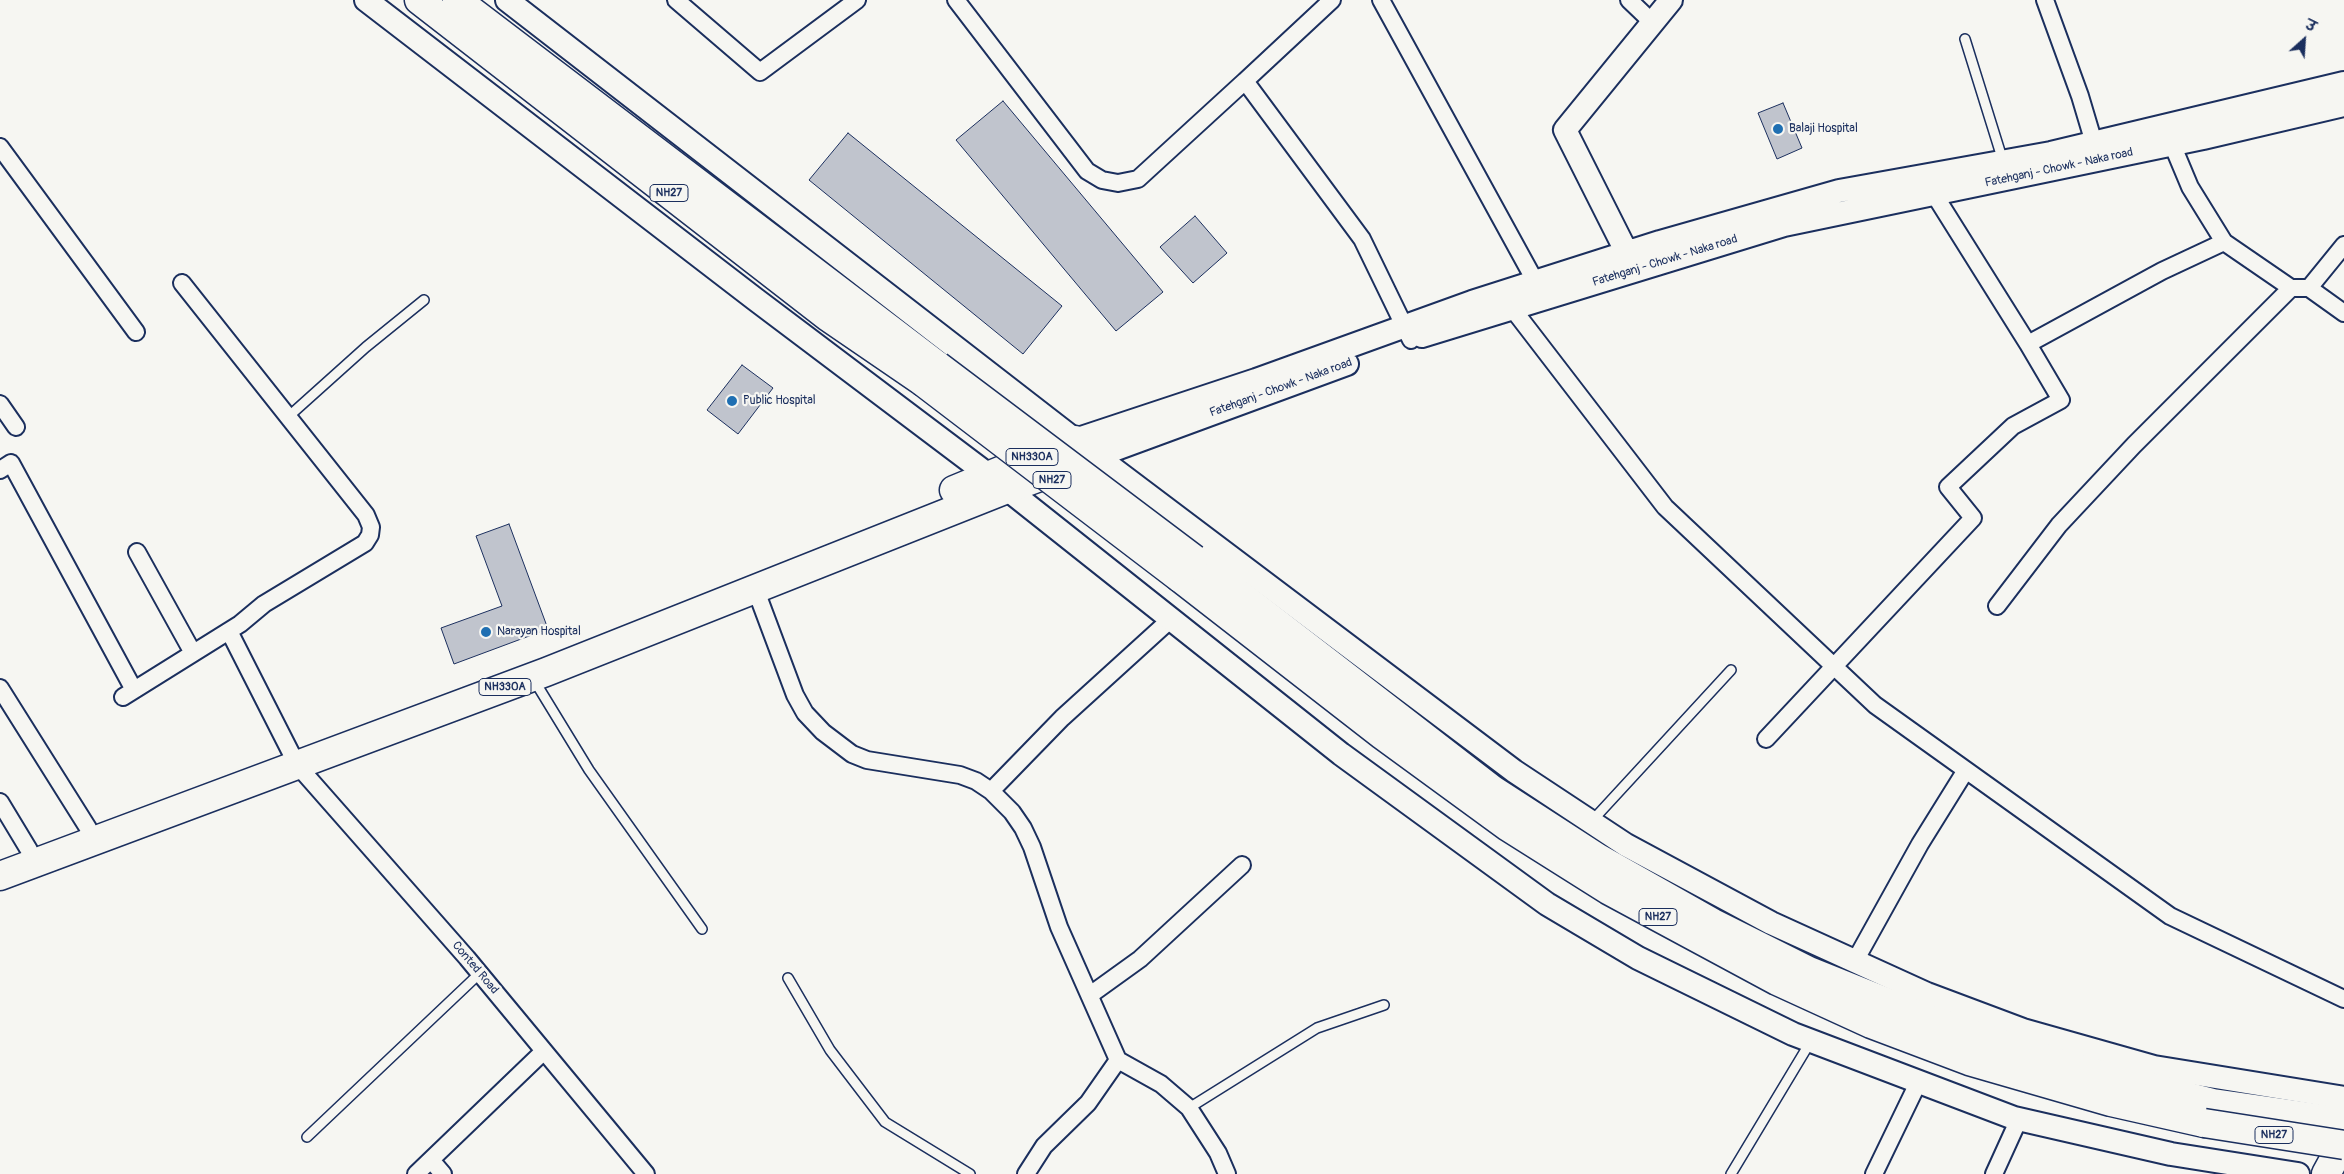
<!DOCTYPE html>
<html>
<head>
<meta charset="utf-8">
<style>
	body { margin:0 }
	#map { position:relative; width:2344px; height:1174px; overflow:hidden; background:#f6f6f2; font-family:Pangolin,"Playpen Sans Deva",sans-serif }
	canvas { display:block }
	.north { position:absolute; left:2279px; top:15px; width:50px; height:50px; -webkit-text-stroke:4px #f6f6f2; paint-order:stroke; rotate:26deg; font-size:14px; font-weight:700; line-height:20px; text-align:center; color:#1b2f5e }
	.north::after { content:''; display:block; margin:auto; width:18px; height:22px; background:#1b2f5e; clip-path:polygon(50% 0,100% 100%,50% 72%,0 100%) }
</style>
</head>
<body>
<div id="map">
<canvas width="2344" height="1174"></canvas>
<div class="north">उ</div>
</div>
<script>
const ctx = document.querySelector('canvas').getContext('2d');
ctx.lineJoin = 'round';
function fillPath(path, color) {
  ctx.fillStyle = color;
  ctx.fill(path, 'evenodd');
}
function poly(rows) {
  const path = new Path2D();
  for (const r of rows) {
    path.moveTo(r[0], r[1]);
    for (let i = 2; i < r.length; i += 2) path.lineTo(r[i], r[i + 1]);
  }
  return path;
}
function stroke(path, color, width, dash) {
  ctx.strokeStyle = color;
  ctx.lineWidth = width;
  ctx.lineCap = dash ? 'butt' : 'round';
  ctx.setLineDash(dash || []);
  ctx.stroke(path);
}
function write(font, color, halo, rows, align = 'center') {
  ctx.font = font + ' Pangolin,sans-serif';
  ctx.lineWidth = 4.5;
  ctx.setLineDash([]);
  ctx.textBaseline = 'middle';
  ctx.strokeStyle = halo;
  ctx.fillStyle = color;
  for (const [text, x, y, turn = 0] of rows) {
    ctx.save();
    ctx.translate(x, y);
    ctx.rotate((+turn || 0) * Math.PI / 180);
    ctx.textAlign = isNaN(turn) ? turn : align;
    if (halo) ctx.strokeText(text, 0, 0);
    ctx.fillText(text, 0, 0);
    ctx.restore();
  }
}
const building = poly([
	[1003,101,1163,292,1116,331,956,140,1003,101],
	[1783,103,1802,148,1777,159,1758,113,1783,103],
	[848,133,1062,306,1023,354,809,180,848,133],
	[1195,216,1227,253,1193,283,1160,247,1195,216],
	[742,365,773,388,738,434,707,410,742,365],
	[509,524,548,629,454,664,441,628,502,606,476,536,509,524]
]);
fillPath(building, '#c0c4cd');
stroke(building, '#1b2f5e', 1);
const lane = poly([
	[1965,39,2003,161],
	[288,417,366,347,424,300],
	[534,680,589,770,702,929],
	[1591,822,1731,670],
	[788,978,830,1050,885,1122,970,1174],
	[1189,1108,1317,1028,1384,1005],
	[307,1137,480,973],
	[1731,1174,1811,1041]
]);
const street = poly([
	[676,0,760,72,857,0],
	[956,0,1087,171,1102,180,1118,183,1138,179,1245,81],
	[1332,0,1245,81,1362,239,1411,340],
	[1381,0,1540,290],
	[1629,0,1653,23],
	[2045,0,2080,96,2094,143],
	[2172,144,2190,187,2224,242,2291,288],
	[0,147,136,332],
	[1934,194,2028,344],
	[2309,288,2344,245],
	[1512,308,1665,507,1875,705,2170,916,2344,999],
	[0,404,16,427],
	[0,470,11,463,134,690],
	[137,552,193,653],
	[755,588,795,695,805,713,823,732,852,754,867,760,960,775,976,781,991,791,1012,812,1023,828,1032,847,1059,927,1118,1060,1088,1103,1044,1146,1026,1174],
	[1997,606,2059,525,2134,445,2291,288,2309,288,2344,313],
	[229,631,291,753],
	[0,688,88,828],
	[123,697,240,624,264,604,365,543,370,535,371,527,366,515,182,283],
	[1766,739,1973,518,1948,487,2013,426,2061,400,2028,344,2162,271,2224,242],
	[298,766,467,958,646,1174],
	[991,791,1062,718,1171,619],
	[0,802,29,850],
	[1855,961,1920,844,1966,770],
	[1090,995,1140,959,1242,865],
	[1118,1060,1161,1084,1189,1108,1218,1153,1227,1174],
	[431,1160,443,1174],
	[416,1174,544,1051],
	[1874,1174,1918,1083],
	[1994,1174,2019,1119]
]);
const secondary = poly([
	[366,0,755,299,1007,489,1341,754,1547,904,1638,958,1793,1034,2014,1118,2171,1154,2298,1174],
	[507,0,1075,440,1514,771,1626,845,1771,923,1927,994,2023,1030,2154,1067,2344,1098],
	[1633,265,1565,130,1671,0],
	[1422,336,1784,225,2203,138,2344,105],
	[1075,440,1256,380,1472,302,1660,242,1839,191,2051,153,2344,83],
	[1097,456,1347,364]
]);
const highway = poly([
	[419,0,828,317,923,382],
	[457,0,938,366],
	[954,490,1075,440],
	[1194,559,1493,790,1598,858,1713,923,1809,971,1931,1020,2071,1067,2213,1103,2344,1122],
	[1180,578,1382,735,1508,827,1608,890,1777,981,1871,1024,1969,1061,2111,1102,2204,1123],
	[0,876,546,672,1007,489,1097,456],
	[2326,1174,2344,1141]
]);
stroke(lane, '#1b2f5e', 12);
stroke(street, '#1b2f5e', 20);
stroke(secondary, '#1b2f5e', 26);
stroke(highway, '#1b2f5e', 31);
stroke(lane, '#f6f6f2', 9);
stroke(street, '#f6f6f2', 16);
stroke(secondary, '#f6f6f2', 22);
stroke(highway, '#f6f6f2', 28);
const highwayBridge = poly([
	[938,366,1194,559],
	[923,382,1180,578],
	[2204,1123,2344,1145]
]);
stroke(highwayBridge, '#1b2f5e', 31, []);
stroke(highwayBridge, '#f6f6f2', 28);
for (const [x, y, r, color] of [
	[1778,129,6,"#1f6fb2"],
	[732,401,6,"#1f6fb2"],
	[486,632,6,"#1f6fb2"]
]) {
  const dot = new Path2D();
  dot.arc(x, y, r, 0, 2 * Math.PI);
  ctx.fillStyle = color;
  ctx.fill(dot);
  stroke(dot, '#f6f6f2', 2);
}
for (const [x, y, w] of [
	[669,193,38],
	[1032,457,52],
	[1052,480,38],
	[505,687,52],
	[1658,917,38],
	[2274,1135,38]
]) {
  const box = new Path2D();
  box.roundRect(x - w / 2, y - 8.5, w, 17, 4);
  ctx.fillStyle = '#f6f6f2';
  ctx.fill(box);
  stroke(box, '#1b2f5e', 1);
}
write('bold 11px', '#1b2f5e', null, [
	["NH27",669,193],
	["NH330A",1032,457],
	["NH27",1052,480],
	["NH330A",505,687],
	["NH27",1658,917],
	["NH27",2274,1135]
]);
write('12px', '#1b2f5e', '#f6f6f2', [
	["Balaji Hospital",1789,129],
	["Public Hospital",743,401],
	["Narayan Hospital",497,632]
], 'left');
write('12px', '#1b2f5e', '#f6f6f2', [
	["Fatehganj - Chowk - Naka road",2059,168,-12],
	["Fatehganj - Chowk - Naka road",1665,261,-17],
	["Fatehganj - Chowk - Naka road",1281,388,-20],
	["Conted Road",475,968,50]
]);
</script>
</body>
</html>
